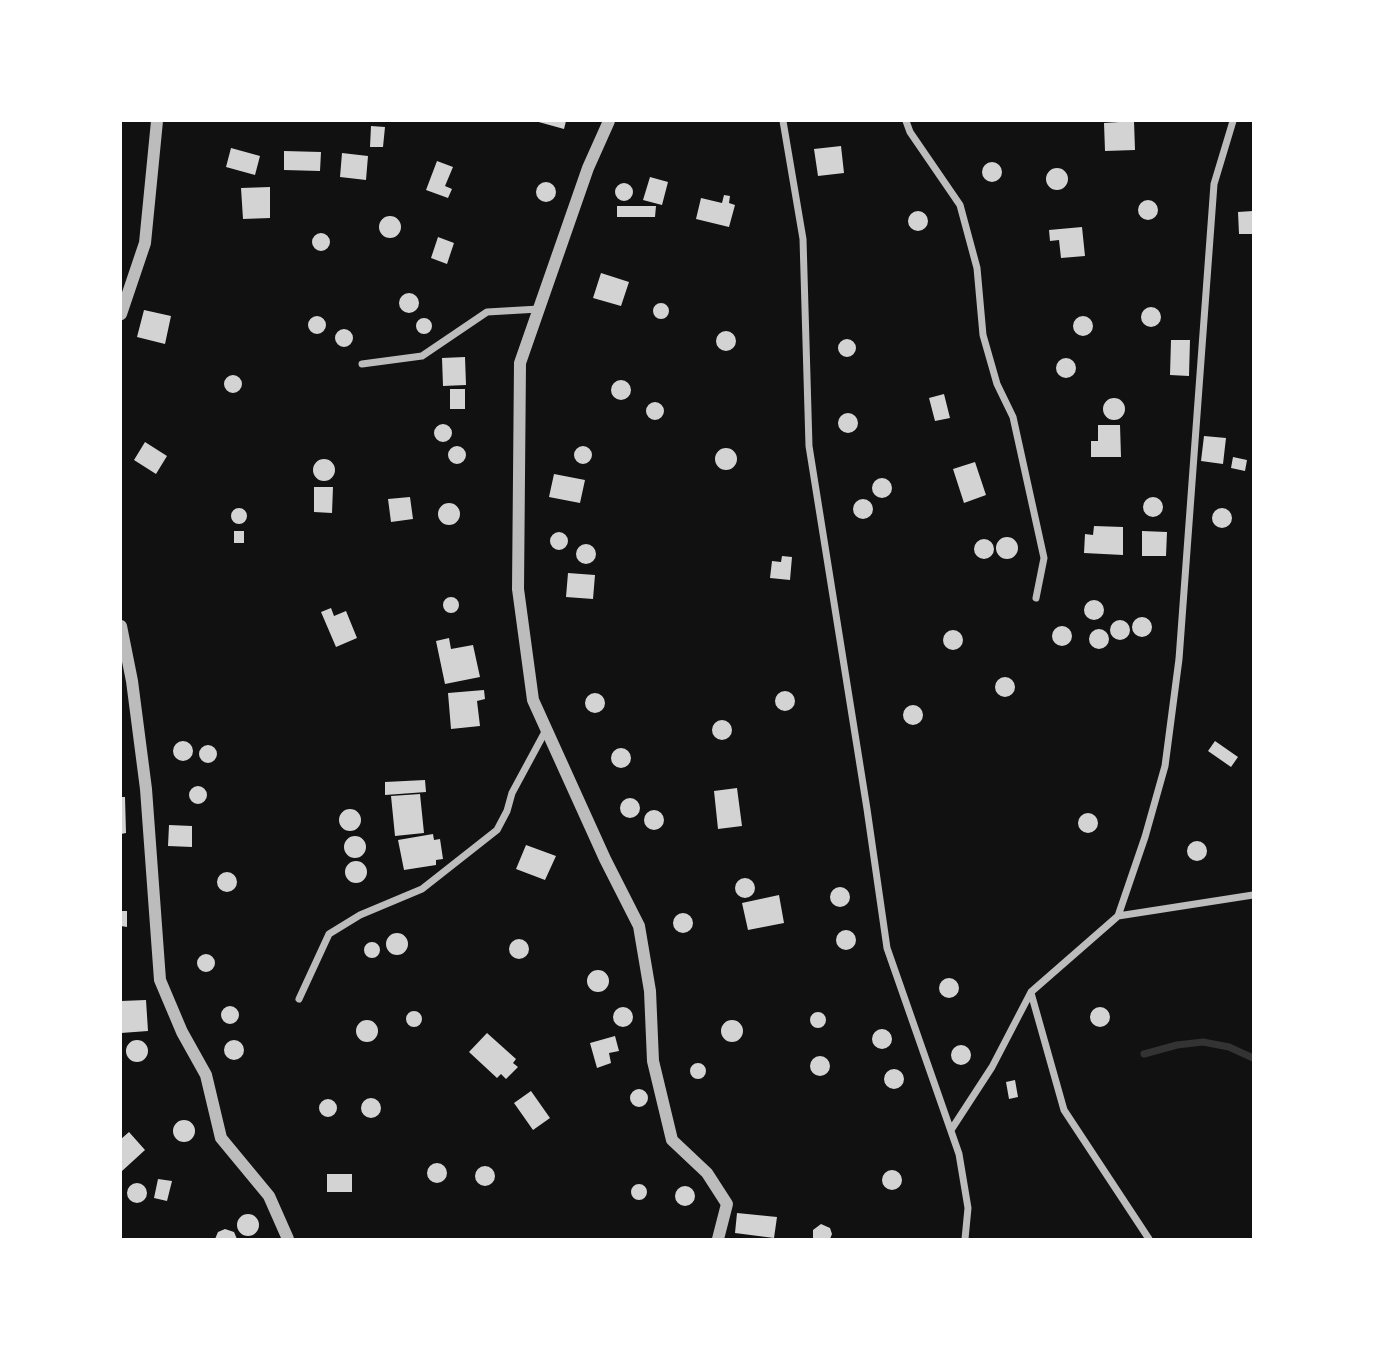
<!DOCTYPE html>
<html>
<head>
<meta charset="utf-8">
<style>
	body { margin:0 }
	#map { position:relative; width:1374px; height:1360px; overflow:hidden; background:#111; font-family:"Roboto Condensed",sans-serif }
	canvas { display:block }
	.frame { position:absolute; inset:0; border:122px solid #fff; pointer-events:none }
</style>
</head>
<body>
<div id="map">
<canvas width="1374" height="1360"></canvas>
<div class="frame"></div>
</div>
<script>
const ctx = document.querySelector('canvas').getContext('2d');
ctx.lineJoin = 'round';
function poly(rows) {
  const path = new Path2D();
  for (const r of rows) {
    if (r.length === 3) {
      path.moveTo(r[0] + r[2], r[1]);
      path.arc(r[0], r[1], r[2], 0, 2 * Math.PI);
      continue;
    }
    path.moveTo(r[0], r[1]);
    for (let i = 2; i < r.length; i += 2) path.lineTo(r[i], r[i + 1]);
  }
  return path;
}
function stroke(path, color, width, dash) {
  ctx.strokeStyle = color;
  ctx.lineWidth = width;
  ctx.lineCap = dash ? 'butt' : 'round';
  ctx.setLineDash(dash || []);
  ctx.stroke(path);
}
function fillPath(path, color) {
  ctx.fillStyle = color;
  ctx.fill(path, 'evenodd');
}
stroke(poly([
	[1144,1054,1177,1045,1203,1042,1229,1047,1253,1058]
]), '#333', 7);
fillPath(poly([
	[535,121,566,121,564,129],
	[1134,121,1135,150,1105,151,1104,123],
	[371,126,385,127,383,147,370,147],
	[841,146,844,173,818,176,814,149],
	[231,148,260,156,255,175,226,167],
	[284,151,321,152,320,171,284,170],
	[342,153,368,156,366,180,340,177],
	[437,161,453,167,445,186,452,189,448,198,426,190],
	[992,172,10],
	[1057,179,11],
	[650,177,668,182,662,205,643,200],
	[546,192,10],
	[624,192,9],
	[270,187,270,218,243,219,241,188],
	[724,195,730,196,729,203,735,205,729,227,696,219,701,198,722,203],
	[1148,210,10],
	[617,206,656,206,655,217,617,217],
	[1253,211,1253,234,1239,234,1238,212],
	[918,221,10],
	[390,227,11],
	[1082,227,1085,256,1061,258,1059,240,1050,241,1049,230],
	[321,242,9],
	[438,237,454,243,447,264,431,258],
	[601,273,629,282,621,306,593,298],
	[409,303,10],
	[661,311,8],
	[1151,317,10],
	[144,310,171,316,165,344,137,337],
	[1083,326,10],
	[317,325,9],
	[424,326,8],
	[344,338,9],
	[726,341,10],
	[847,348,9],
	[1171,340,1190,340,1189,376,1170,375],
	[465,357,466,385,443,386,442,358],
	[1066,368,10],
	[233,384,9],
	[621,390,10],
	[450,389,465,389,465,409,450,409],
	[944,394,950,418,935,421,929,398],
	[1114,409,11],
	[655,411,9],
	[848,423,10],
	[443,433,9],
	[1098,425,1120,425,1121,457,1091,457,1091,441,1098,441],
	[1204,436,1226,438,1223,464,1201,461],
	[145,442,167,456,156,474,134,460],
	[457,455,9],
	[583,455,9],
	[726,459,11],
	[1233,457,1247,460,1245,471,1231,468],
	[324,470,11],
	[975,462,986,495,964,503,953,469],
	[554,474,585,480,580,503,549,497],
	[882,488,10],
	[314,487,333,487,332,513,314,512],
	[410,497,413,519,391,522,388,499],
	[1153,507,10],
	[863,509,10],
	[449,514,11],
	[1222,518,10],
	[239,516,8],
	[1094,526,1123,527,1123,555,1084,553,1085,534,1093,535],
	[234,531,244,531,244,543,234,543],
	[1142,531,1167,532,1166,556,1142,556],
	[559,541,9],
	[1007,548,11],
	[984,549,10],
	[586,554,10],
	[782,556,792,557,790,580,770,578,772,561,781,562],
	[568,573,595,575,593,599,566,597],
	[451,605,8],
	[1094,610,10],
	[331,608,334,616,346,611,357,638,336,647,321,612],
	[1142,627,10],
	[1120,630,10],
	[1062,636,10],
	[1099,639,10],
	[953,640,10],
	[449,638,451,649,473,645,480,677,445,684,436,641],
	[1005,687,10],
	[484,690,485,699,477,701,480,726,451,729,448,693],
	[785,701,10],
	[595,703,10],
	[913,715,10],
	[722,730,10],
	[1215,741,1238,757,1231,767,1208,751],
	[183,751,10],
	[208,754,9],
	[621,758,10],
	[425,780,426,792,385,795,385,782],
	[198,795,9],
	[737,788,742,826,718,829,714,791],
	[420,794,424,833,395,836,391,796],
	[121,797,125,797,126,833,121,834],
	[630,808,10],
	[350,820,11],
	[654,820,10],
	[1088,823,10],
	[169,825,192,826,192,847,168,846],
	[433,834,434,840,440,839,443,859,436,860,436,865,404,870,398,840],
	[355,847,11],
	[1197,851,10],
	[526,845,556,856,545,880,516,869],
	[356,872,11],
	[227,882,10],
	[745,888,10],
	[840,897,10],
	[779,895,784,923,748,930,742,903],
	[121,911,127,911,127,927,121,926],
	[683,923,10],
	[846,940,10],
	[397,944,11],
	[519,949,10],
	[372,950,8],
	[206,963,9],
	[598,981,11],
	[949,988,10],
	[146,1000,148,1031,121,1033,121,1001],
	[230,1015,9],
	[623,1017,10],
	[1100,1017,10],
	[414,1019,8],
	[818,1020,8],
	[367,1031,11],
	[732,1031,11],
	[882,1039,10],
	[487,1033,516,1059,513,1063,518,1067,506,1079,501,1074,497,1078,469,1052],
	[615,1036,619,1051,609,1053,611,1063,597,1068,590,1043],
	[137,1051,11],
	[234,1050,10],
	[961,1055,10],
	[820,1066,10],
	[698,1071,8],
	[894,1079,10],
	[1015,1080,1018,1097,1009,1099,1006,1082],
	[639,1098,9],
	[531,1091,550,1118,533,1130,514,1103],
	[371,1108,10],
	[328,1108,9],
	[184,1131,11],
	[129,1132,145,1150,122,1171,121,1139],
	[437,1173,10],
	[485,1176,10],
	[892,1180,10],
	[327,1174,352,1174,352,1192,327,1192],
	[158,1179,172,1181,167,1201,154,1198],
	[137,1193,10],
	[639,1192,8],
	[685,1196,10],
	[737,1213,777,1217,774,1238,735,1233],
	[248,1225,11],
	[821,1224,830,1228,832,1234,830,1239,813,1239,813,1230],
	[225,1229,234,1232,237,1239,215,1239,218,1232]
]), '#d3d3d3');
stroke(poly([
	[783,121,803,239,809,446,867,809,887,948,959,1154,968,1208,965,1239],
	[906,121,910,132,960,205,977,268,983,335,997,384,1013,417,1044,558,1036,598],
	[362,364,422,356,487,312,539,309],
	[1118,916,1145,837,1165,766,1179,659,1214,184,1233,121],
	[1031,993,1064,1110,1149,1239],
	[299,999,329,934,360,915,422,889,497,830,507,811,512,793,546,730],
	[951,1130,992,1067,1031,992,1118,916,1253,895]
]), '#bcbcbc', 7);
stroke(poly([
	[609,121,588,168,520,363,518,589,533,700,605,859,639,926,650,991,653,1061,672,1140,707,1173,727,1204,718,1239],
	[121,314,145,243,157,121],
	[121,626,132,681,146,789,160,980,182,1032,206,1075,221,1138,269,1196,288,1239]
]), '#bcbcbc', 12);
</script>
</body>
</html>
